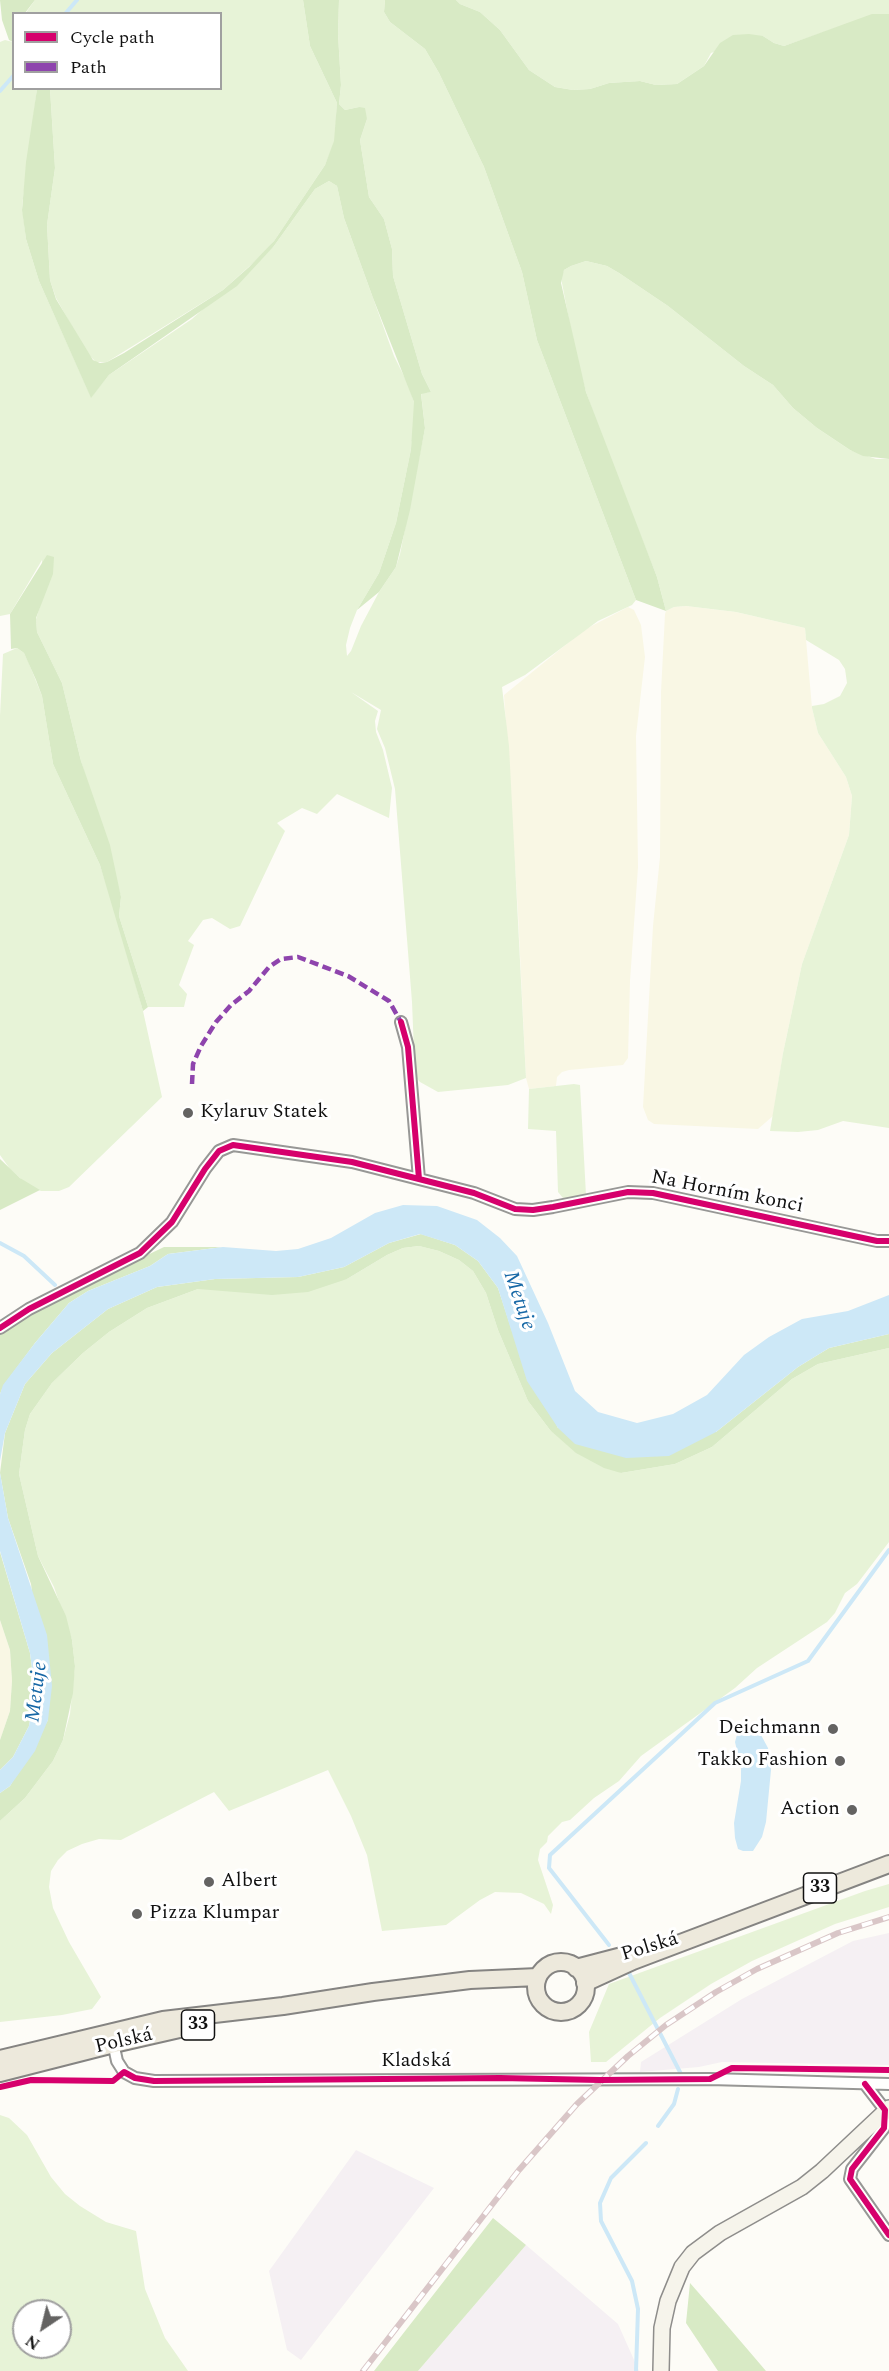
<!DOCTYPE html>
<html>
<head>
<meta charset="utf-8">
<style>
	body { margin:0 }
	#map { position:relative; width:889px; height:2371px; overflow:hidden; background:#fdfcf7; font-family:Spectral,serif }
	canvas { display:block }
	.legend { position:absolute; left:12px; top:12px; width:210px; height:78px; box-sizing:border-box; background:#fff; border:2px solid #a0a0a0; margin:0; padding:8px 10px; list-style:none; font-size:18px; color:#111 }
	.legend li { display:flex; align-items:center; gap:12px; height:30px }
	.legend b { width:30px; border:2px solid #a0a0a0 }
	.north { position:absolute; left:12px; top:2299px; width:60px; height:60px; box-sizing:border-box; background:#fff; border:2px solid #a0a0a0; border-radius:50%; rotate:215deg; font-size:16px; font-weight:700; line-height:24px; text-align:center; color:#111 }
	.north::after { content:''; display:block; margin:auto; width:21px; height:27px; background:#646362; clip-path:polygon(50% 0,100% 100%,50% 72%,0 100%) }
</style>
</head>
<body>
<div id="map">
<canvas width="889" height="2371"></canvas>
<ul class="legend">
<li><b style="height:8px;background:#d6006c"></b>Cycle path</li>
<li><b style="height:8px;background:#8e44ad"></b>Path</li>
</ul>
<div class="north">N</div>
</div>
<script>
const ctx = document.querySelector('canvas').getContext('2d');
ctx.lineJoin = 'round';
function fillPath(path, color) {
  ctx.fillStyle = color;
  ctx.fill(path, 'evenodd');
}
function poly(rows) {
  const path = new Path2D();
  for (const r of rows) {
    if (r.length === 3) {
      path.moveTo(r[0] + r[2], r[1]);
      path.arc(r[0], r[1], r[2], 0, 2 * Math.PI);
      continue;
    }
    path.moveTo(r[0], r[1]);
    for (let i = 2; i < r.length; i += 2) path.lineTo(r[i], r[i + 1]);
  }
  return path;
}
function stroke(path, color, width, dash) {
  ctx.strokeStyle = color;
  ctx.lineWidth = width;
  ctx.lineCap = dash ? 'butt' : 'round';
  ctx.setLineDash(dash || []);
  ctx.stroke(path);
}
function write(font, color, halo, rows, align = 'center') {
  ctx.font = font + ' Spectral,serif';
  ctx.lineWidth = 6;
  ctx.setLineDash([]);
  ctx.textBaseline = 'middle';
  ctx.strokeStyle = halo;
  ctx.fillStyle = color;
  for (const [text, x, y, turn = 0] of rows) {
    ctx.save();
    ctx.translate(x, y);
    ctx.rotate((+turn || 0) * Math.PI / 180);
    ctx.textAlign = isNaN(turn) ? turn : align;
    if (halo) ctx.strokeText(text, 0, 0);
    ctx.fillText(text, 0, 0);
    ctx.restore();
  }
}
fillPath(poly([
	[889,1933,889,2065,722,2062,699,2067,640,2072,641,2062,742,1999,853,1941],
	[356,2150,434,2188,301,2360,287,2350,269,2271],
	[526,2245,618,2324,639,2371,418,2371]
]), '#f5f0f3');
fillPath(poly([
	[686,606,736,612,805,628,812,708,818,733,846,777,852,796,849,835,802,964,783,1053,773,1116,758,1129,654,1124,648,1120,643,1107,653,926,660,857,661,692,665,614,666,611,674,607],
	[628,607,634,610,641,625,645,657,636,736,638,867,630,981,628,1058,623,1065,569,1070,562,1072,557,1077,556,1086,529,1089,526,1078,518,913,504,695,584,630],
	[0,1620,10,1650,12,1681,10,1711,0,1740]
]), '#f9f7e4');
fillPath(poly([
	[35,0,303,0,310,46,337,103,335,141,325,165,274,241,263,254,223,290,107,362,96,362,86,352,56,298,50,280,47,225,55,168,50,89,220,88,220,14,25,14],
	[339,0,385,0,384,12,390,22,425,49,439,73,484,167,522,272,537,340,636,600,632,605,598,621,525,675,502,687,509,746,526,1078,508,1085,438,1092,420,1082,415,1076,412,1002,395,789,385,748,377,729,381,710,351,692,378,711,375,721,376,732,383,750,392,788,389,818,337,794,317,814,302,808,277,823,285,831,240,926,230,929,212,918,203,920,188,941,194,945,179,985,187,994,184,1007,148,1007,119,916,121,897,81,761,62,683,37,632,36,619,41,603,42,560,10,614,0,616,0,42,5,40,13,42,14,88,37,89,22,206,26,239,39,281,91,397,109,375,192,319,274,246,315,189,329,181,337,186,344,218,394,356,408,384,414,402,415,413,411,449,396,523,379,573,357,610,350,628,346,645,347,656,351,651,361,626,379,592,396,567,400,554,425,428,421,393,431,392,422,374,393,276,392,249,384,219,369,197,360,140,367,119,359,107,345,110,339,104,341,85,338,34],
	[456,0,889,0,889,14,872,15,784,46,774,43,763,36,711,53,704,66,677,84,656,85,640,81,609,83,590,89,573,90,555,87,529,70,500,30,480,12,460,4],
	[586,261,607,266,619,273,668,306,744,366,773,385,793,408,817,428,850,450,876,459,889,459,889,1128,843,1121,818,1130,798,1132,770,1131,783,1053,802,964,849,835,852,796,846,777,818,733,812,708,812,706,824,704,840,696,847,683,845,669,839,660,806,640,805,628,736,612,686,606,674,607,666,611,657,577,607,451,586,392,575,351,561,278,564,270,571,266],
	[17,648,24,653,28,661,42,696,53,764,100,865,115,911,143,1011,162,1097,69,1187,59,1191,41,1191,29,1186,10,1169,0,1155,0,716,3,654],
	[574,1084,580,1085,586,1195,568,1199,563,1198,558,1192,556,1131,528,1129,529,1089],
	[419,1246,439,1251,459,1260,473,1271,486,1293,498,1330,528,1401,550,1430,621,1473,675,1464,712,1447,792,1379,818,1364,889,1348,889,1542,857,1584,845,1593,835,1613,827,1622,757,1668,735,1688,641,1756,619,1781,594,1798,570,1820,562,1822,548,1836,547,1842,540,1849,538,1860,553,1905,551,1914,544,1904,521,1893,495,1892,480,1900,446,1925,382,1931,367,1855,351,1816,328,1770,229,1811,214,1792,121,1840,99,1839,82,1844,67,1851,58,1860,51,1871,49,1887,53,1908,69,1942,101,1997,92,2009,62,2015,0,2022,0,1821,25,1798,53,1761,63,1740,70,1714,75,1666,72,1640,54,1587,38,1556,19,1474,25,1430,30,1414,52,1383,83,1353,109,1332,147,1308,198,1289,347,1279,387,1255,403,1248],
	[889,1884,889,1907,835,1924,752,1961,711,1984,660,2018,606,2062,591,2062,589,2032,609,1984,865,1891],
	[0,2115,9,2118,27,2135,51,2177,65,2194,80,2206,106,2222,136,2231,145,2289,165,2338,188,2371,0,2371],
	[24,2311,60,2311,60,2347,24,2347]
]), '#e7f3d7');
fillPath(poly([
	[0,0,35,0,25,13,14,14,13,42,9,40,2,20],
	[303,0,339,0,338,34,341,85,339,104,345,110,359,107,365,108,367,119,360,140,369,197,384,219,392,249,393,276,422,374,431,392,421,394,425,428,410,510,396,567,379,592,357,610,379,573,396,523,411,449,414,402,373,298,344,218,337,186,329,181,315,189,274,246,237,286,109,375,91,398,39,281,26,239,22,210,26,162,37,89,50,89,55,168,47,225,50,280,56,299,93,360,100,363,107,362,124,353,223,290,249,267,274,241,325,165,334,141,337,103,310,46],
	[385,0,456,0,460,4,480,12,500,30,529,70,555,87,573,90,590,89,609,83,640,81,656,85,677,84,704,66,720,43,733,35,749,34,763,36,774,43,784,46,872,14,889,14,889,459,863,456,850,450,817,428,793,408,773,385,744,366,668,306,619,273,607,266,586,261,571,266,564,270,561,283,586,392,657,577,666,611,636,600,537,340,522,272,484,167,439,73,425,49,390,22,384,12],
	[47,555,54,557,53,574,36,618,37,632,62,683,81,761,110,845,121,897,119,916,148,1007,143,1011,100,865,53,764,42,696,36,680,24,653,17,648,11,649,10,614],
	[0,1159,20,1178,40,1190,0,1210],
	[421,1234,455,1245,478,1261,498,1288,512,1331,558,1428,716,1432,798,1367,829,1348,889,1334,889,1348,818,1364,792,1379,712,1447,675,1464,621,1473,604,1468,576,1453,550,1430,528,1401,498,1330,486,1293,473,1271,459,1260,439,1251,419,1246,403,1248,387,1255,347,1279,308,1292,272,1295,198,1289,147,1308,109,1332,83,1353,52,1383,30,1414,25,1430,19,1474,38,1556,66,1616,72,1640,75,1666,73,1693,63,1740,53,1761,25,1798,0,1821,0,1793,10,1786,48,1720,31,1584,8,1518,0,1473,5,1433,25,1384,52,1353,108,1309,157,1287,215,1279,298,1277,344,1267,389,1243],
	[164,1247,223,1247,168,1254,150,1266,88,1291,69,1303,35,1343,4,1385,0,1394,0,1326],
	[0,1552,30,1653,35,1691,29,1726,13,1757,0,1770,0,1740,10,1711,12,1681,10,1650,0,1620],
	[493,2218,526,2245,418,2371,374,2371],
	[690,2283,719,2316,766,2371,718,2371,686,2323]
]), '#d8eac5');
fillPath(poly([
	[403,1205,437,1206,477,1220,500,1238,517,1256,548,1323,575,1391,598,1412,637,1423,673,1414,707,1395,744,1355,769,1337,802,1319,848,1311,889,1295,889,1334,829,1348,798,1367,716,1432,669,1456,626,1458,575,1444,558,1428,527,1381,498,1288,478,1261,455,1245,420,1234,389,1243,344,1267,298,1277,215,1279,157,1287,108,1309,52,1353,25,1384,5,1433,0,1461,0,1394,3,1385,35,1343,69,1303,88,1291,150,1266,168,1254,223,1247,276,1251,298,1249,331,1238,375,1213],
	[0,1473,8,1518,47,1635,52,1686,48,1720,35,1751,10,1786,0,1793,0,1770,13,1757,29,1726,35,1691,30,1653,0,1551],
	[744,1728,754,1730,761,1735,768,1748,771,1770,766,1822,762,1837,753,1851,743,1851,738,1849,735,1838,734,1823,741,1781,741,1768,735,1742,738,1731]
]), '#cde8f7');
stroke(poly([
	[65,14,77,0],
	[0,91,14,75],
	[0,1243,24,1256,55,1285],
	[609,1945,549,1868,550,1855,715,1703,808,1661,889,1550],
	[628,1971,681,2074],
	[658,2126,674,2104,678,2089],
	[636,2371,638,2309,632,2281,601,2221,600,2203,611,2178,646,2143]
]), '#cde8f7', 4);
const street = poly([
	[401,1022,408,1047,419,1179],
	[0,1328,29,1309,140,1253,172,1222,205,1169,219,1151,233,1145,352,1162,474,1193,515,1209,533,1210,553,1207,628,1192,653,1193,877,1241,889,1241],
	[112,2038,117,2061,124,2072,135,2078,154,2081,710,2079,889,2084],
	[865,2084,885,2110,884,2128,852,2169,850,2179,889,2235]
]);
const secondary = poly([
	[661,2371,662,2328,668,2301,682,2267,693,2253,720,2233,802,2187,822,2171,889,2108]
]);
const primary = poly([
	[561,1987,25],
	[576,1968,622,1956],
	[585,1983,633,1961,889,1864],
	[0,2059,163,2020,283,2006,373,1992,470,1980,538,1977],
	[0,2073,114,2044,197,2025]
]);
stroke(street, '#979795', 14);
stroke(secondary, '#8e8d8b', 18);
stroke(primary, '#858482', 20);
stroke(street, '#fffffe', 10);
stroke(secondary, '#f6f4eb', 15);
stroke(primary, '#ede9dc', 16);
const rail = poly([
	[363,2371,519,2170,577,2104,628,2056,666,2025,716,1992,757,1969,838,1933,889,1917]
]);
stroke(rail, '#d9c6c7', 6);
stroke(rail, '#fff', 4, [11]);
stroke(poly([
	[192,1084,193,1064,201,1046,216,1022,231,1005,249,991,269,967,281,959,298,957,348,976,389,1001,401,1022]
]), '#8e44ad', 4.5, [9, 4.5]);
stroke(poly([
	[401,1022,408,1047,419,1179],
	[0,1328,29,1309,140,1253,172,1222,205,1169,219,1151,233,1145,352,1162,474,1193,515,1209,533,1210,553,1207,628,1192,653,1193,877,1241,889,1241],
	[865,2084,885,2110,884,2128,852,2169,850,2179,889,2235],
	[0,2087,31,2080,113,2081,124,2072,135,2078,154,2081,500,2078,600,2080,710,2079,732,2068,889,2070]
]), '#d6006c', 6);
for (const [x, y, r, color] of [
	[188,1113,6,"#646362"],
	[833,1729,6,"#646362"],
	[840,1761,6,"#646362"],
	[852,1810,6,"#646362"],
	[209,1882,6,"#646362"],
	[137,1914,6,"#646362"]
]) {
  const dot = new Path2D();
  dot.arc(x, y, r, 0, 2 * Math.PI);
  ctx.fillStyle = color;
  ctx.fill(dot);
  stroke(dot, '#fff', 2);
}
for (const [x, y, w] of [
	[820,1888,33],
	[198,2025,33]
]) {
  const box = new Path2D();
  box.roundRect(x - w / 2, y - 15, w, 30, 4.5);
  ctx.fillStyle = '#fff';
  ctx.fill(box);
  stroke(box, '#111', 1.5);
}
write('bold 18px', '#111', null, [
	["33",820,1888],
	["33",198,2025]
]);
write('20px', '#111', '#fff', [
	["Kylaruv Statek",200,1113],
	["Deichmann",821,1729,"right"],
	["Takko Fashion",828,1761,"right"],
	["Action",840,1810,"right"],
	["Albert",221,1882],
	["Pizza Klumpar",149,1914]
], 'left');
write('20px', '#111', '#fff', [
	["Na Horním konci",727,1193,11],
	["Polská",650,1948,-17],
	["Polská",124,2042,-13],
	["Kladská",416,2062]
]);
write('italic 21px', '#1768a6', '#fff', [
	["Metuje",518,1301,71],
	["Metuje",38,1692,-83]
]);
</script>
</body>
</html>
